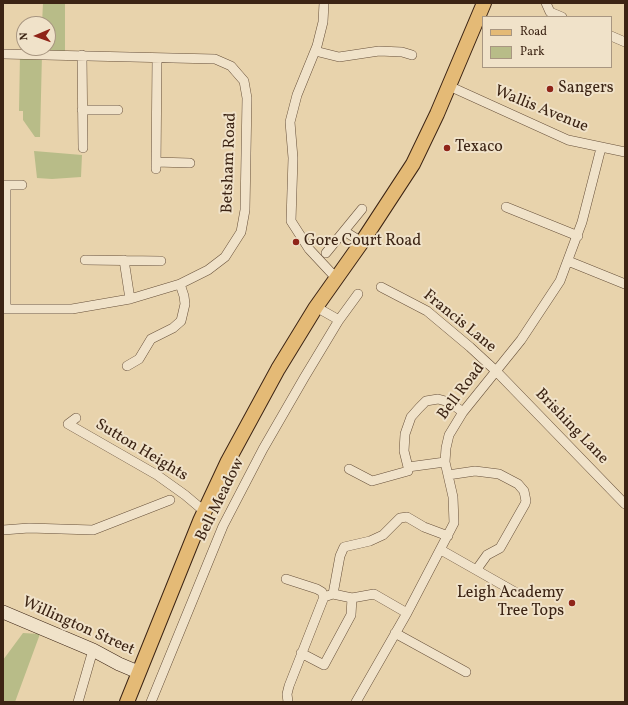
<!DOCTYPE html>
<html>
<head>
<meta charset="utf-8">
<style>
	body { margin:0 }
	#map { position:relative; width:628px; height:705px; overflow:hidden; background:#e8d3ac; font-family:Vollkorn,serif }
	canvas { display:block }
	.frame { position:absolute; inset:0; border:4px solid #3c2414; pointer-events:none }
	.legend { position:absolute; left:482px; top:16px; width:130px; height:52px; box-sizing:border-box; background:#f0e2c9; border:1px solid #a89681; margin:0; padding:5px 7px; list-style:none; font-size:12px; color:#3c2414 }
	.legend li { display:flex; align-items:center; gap:8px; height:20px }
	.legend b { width:20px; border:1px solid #a89681 }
	.north { position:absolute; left:16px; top:16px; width:40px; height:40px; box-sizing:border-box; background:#f0e2c9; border:1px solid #a89681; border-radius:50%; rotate:268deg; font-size:11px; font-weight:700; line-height:16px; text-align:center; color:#3c2414 }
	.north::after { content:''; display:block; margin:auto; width:14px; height:18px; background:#8f2418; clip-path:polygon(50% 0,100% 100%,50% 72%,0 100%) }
</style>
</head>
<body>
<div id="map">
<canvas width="628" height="705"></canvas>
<div class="frame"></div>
<ul class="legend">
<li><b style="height:5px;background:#e4ba76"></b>Road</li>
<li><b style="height:11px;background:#b8bc88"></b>Park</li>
</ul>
<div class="north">N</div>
</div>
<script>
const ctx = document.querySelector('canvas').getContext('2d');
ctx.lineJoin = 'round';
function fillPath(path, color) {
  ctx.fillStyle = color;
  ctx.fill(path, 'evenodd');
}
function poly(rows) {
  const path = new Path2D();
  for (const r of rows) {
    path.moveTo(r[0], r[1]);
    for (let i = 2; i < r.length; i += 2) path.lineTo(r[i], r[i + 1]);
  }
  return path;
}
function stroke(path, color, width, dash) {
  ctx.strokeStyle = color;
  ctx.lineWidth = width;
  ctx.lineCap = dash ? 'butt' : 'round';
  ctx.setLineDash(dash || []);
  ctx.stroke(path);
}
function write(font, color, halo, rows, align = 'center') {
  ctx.font = font + ' Vollkorn,serif';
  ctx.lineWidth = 4;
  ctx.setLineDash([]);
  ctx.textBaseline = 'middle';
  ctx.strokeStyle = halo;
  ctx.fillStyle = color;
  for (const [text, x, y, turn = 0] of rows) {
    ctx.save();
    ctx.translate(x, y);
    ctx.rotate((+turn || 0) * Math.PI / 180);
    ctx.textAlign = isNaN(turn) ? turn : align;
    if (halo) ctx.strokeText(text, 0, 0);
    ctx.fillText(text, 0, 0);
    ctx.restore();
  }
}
fillPath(poly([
	[43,3,65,3,65,55,42,54,40,137,35,137,23,120,23,111,19,111,20,54,42,54,42,48,48,48,48,24,42,24],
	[34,151,82,155,81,177,52,179,37,178],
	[23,633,40,634,15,702,3,702,3,660]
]), '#b8bc88');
const street = poly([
	[324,3,323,22,317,46,297,95,290,122,293,158,291,221,309,249,336,278],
	[546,3,550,12,562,17],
	[611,36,625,42],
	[315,51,339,57,379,51,402,52,412,55],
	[3,54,215,59,231,66,244,81,247,98,245,210,241,232,225,257,208,270,180,284,130,299,72,309,3,309],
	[82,55,83,148],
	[449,86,568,140,625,152],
	[82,110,118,110],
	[156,162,190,163],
	[156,169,157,58],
	[3,185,22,185],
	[6,185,6,309],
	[506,207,578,236],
	[344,231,362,242],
	[326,253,362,209],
	[85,260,161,261],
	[124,260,130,299],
	[568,261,625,284],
	[381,287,427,311,470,347,496,371,625,504],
	[316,307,339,320],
	[127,366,139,359,151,339,173,328,181,321,185,304,184,296,180,284],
	[76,418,68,424,157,475,185,495,204,511],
	[408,467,404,451,405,434,411,417,419,408,426,401,438,399,449,402,463,412],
	[349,469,372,481,408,471,408,467,445,462],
	[448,475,475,471,499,474,518,484,524,491,526,501,525,504,500,548,487,555,477,569],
	[3,530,29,528,93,530,170,500],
	[441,550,515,592],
	[286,579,317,589,322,592,324,597],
	[333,594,340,556,344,547,370,541,383,535,400,518,407,517,424,527,448,536],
	[395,633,466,672],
	[301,653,324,665,351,615,352,598],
	[78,702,93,650],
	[151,702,223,526,263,449,304,378,339,320,358,294],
	[288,702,287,694,289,686,324,597,333,594,352,598,374,594,407,613],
	[356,702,407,613,454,523,453,497,445,462,446,448,449,435,463,412,521,340,560,281,582,222,601,148]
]);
const secondary = poly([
	[3,612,93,650,119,664,138,672]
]);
const primary = poly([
	[127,702,200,521,228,461,278,369,316,307,362,242,413,164,437,114,484,3]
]);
stroke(street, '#67503a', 10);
stroke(secondary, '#3c2414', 14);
stroke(primary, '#3c2414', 16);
stroke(street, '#f0e2c9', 9);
stroke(secondary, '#f0e2c9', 13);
stroke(primary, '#e4ba76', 14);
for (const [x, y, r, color] of [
	[550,89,4,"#8f2418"],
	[447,148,4,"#8f2418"],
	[296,242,4,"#8f2418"],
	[572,603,4,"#8f2418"]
]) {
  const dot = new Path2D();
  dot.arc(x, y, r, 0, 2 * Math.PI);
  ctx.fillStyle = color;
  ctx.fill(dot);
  stroke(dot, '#f0e2c9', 1.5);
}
write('16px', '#3c2414', '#f0e2c9', [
	["Sangers",558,89],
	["Texaco",455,148],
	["Gore Court Road",304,242],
	["Leigh Academy",564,594,"right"],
	["Tree Tops",564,612,"right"]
], 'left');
write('16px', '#3c2414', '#f0e2c9', [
	["Wallis Avenue",541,110,22],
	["Betsham Road",230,163,-88],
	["Francis Lane",459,322,39],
	["Bell Road",462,392,-53],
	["Brishing Lane",571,427,46],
	["Sutton Heights",141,451,31],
	["Bell Meadow",221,500,-64],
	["Willington Street",78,627,24]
]);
</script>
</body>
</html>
